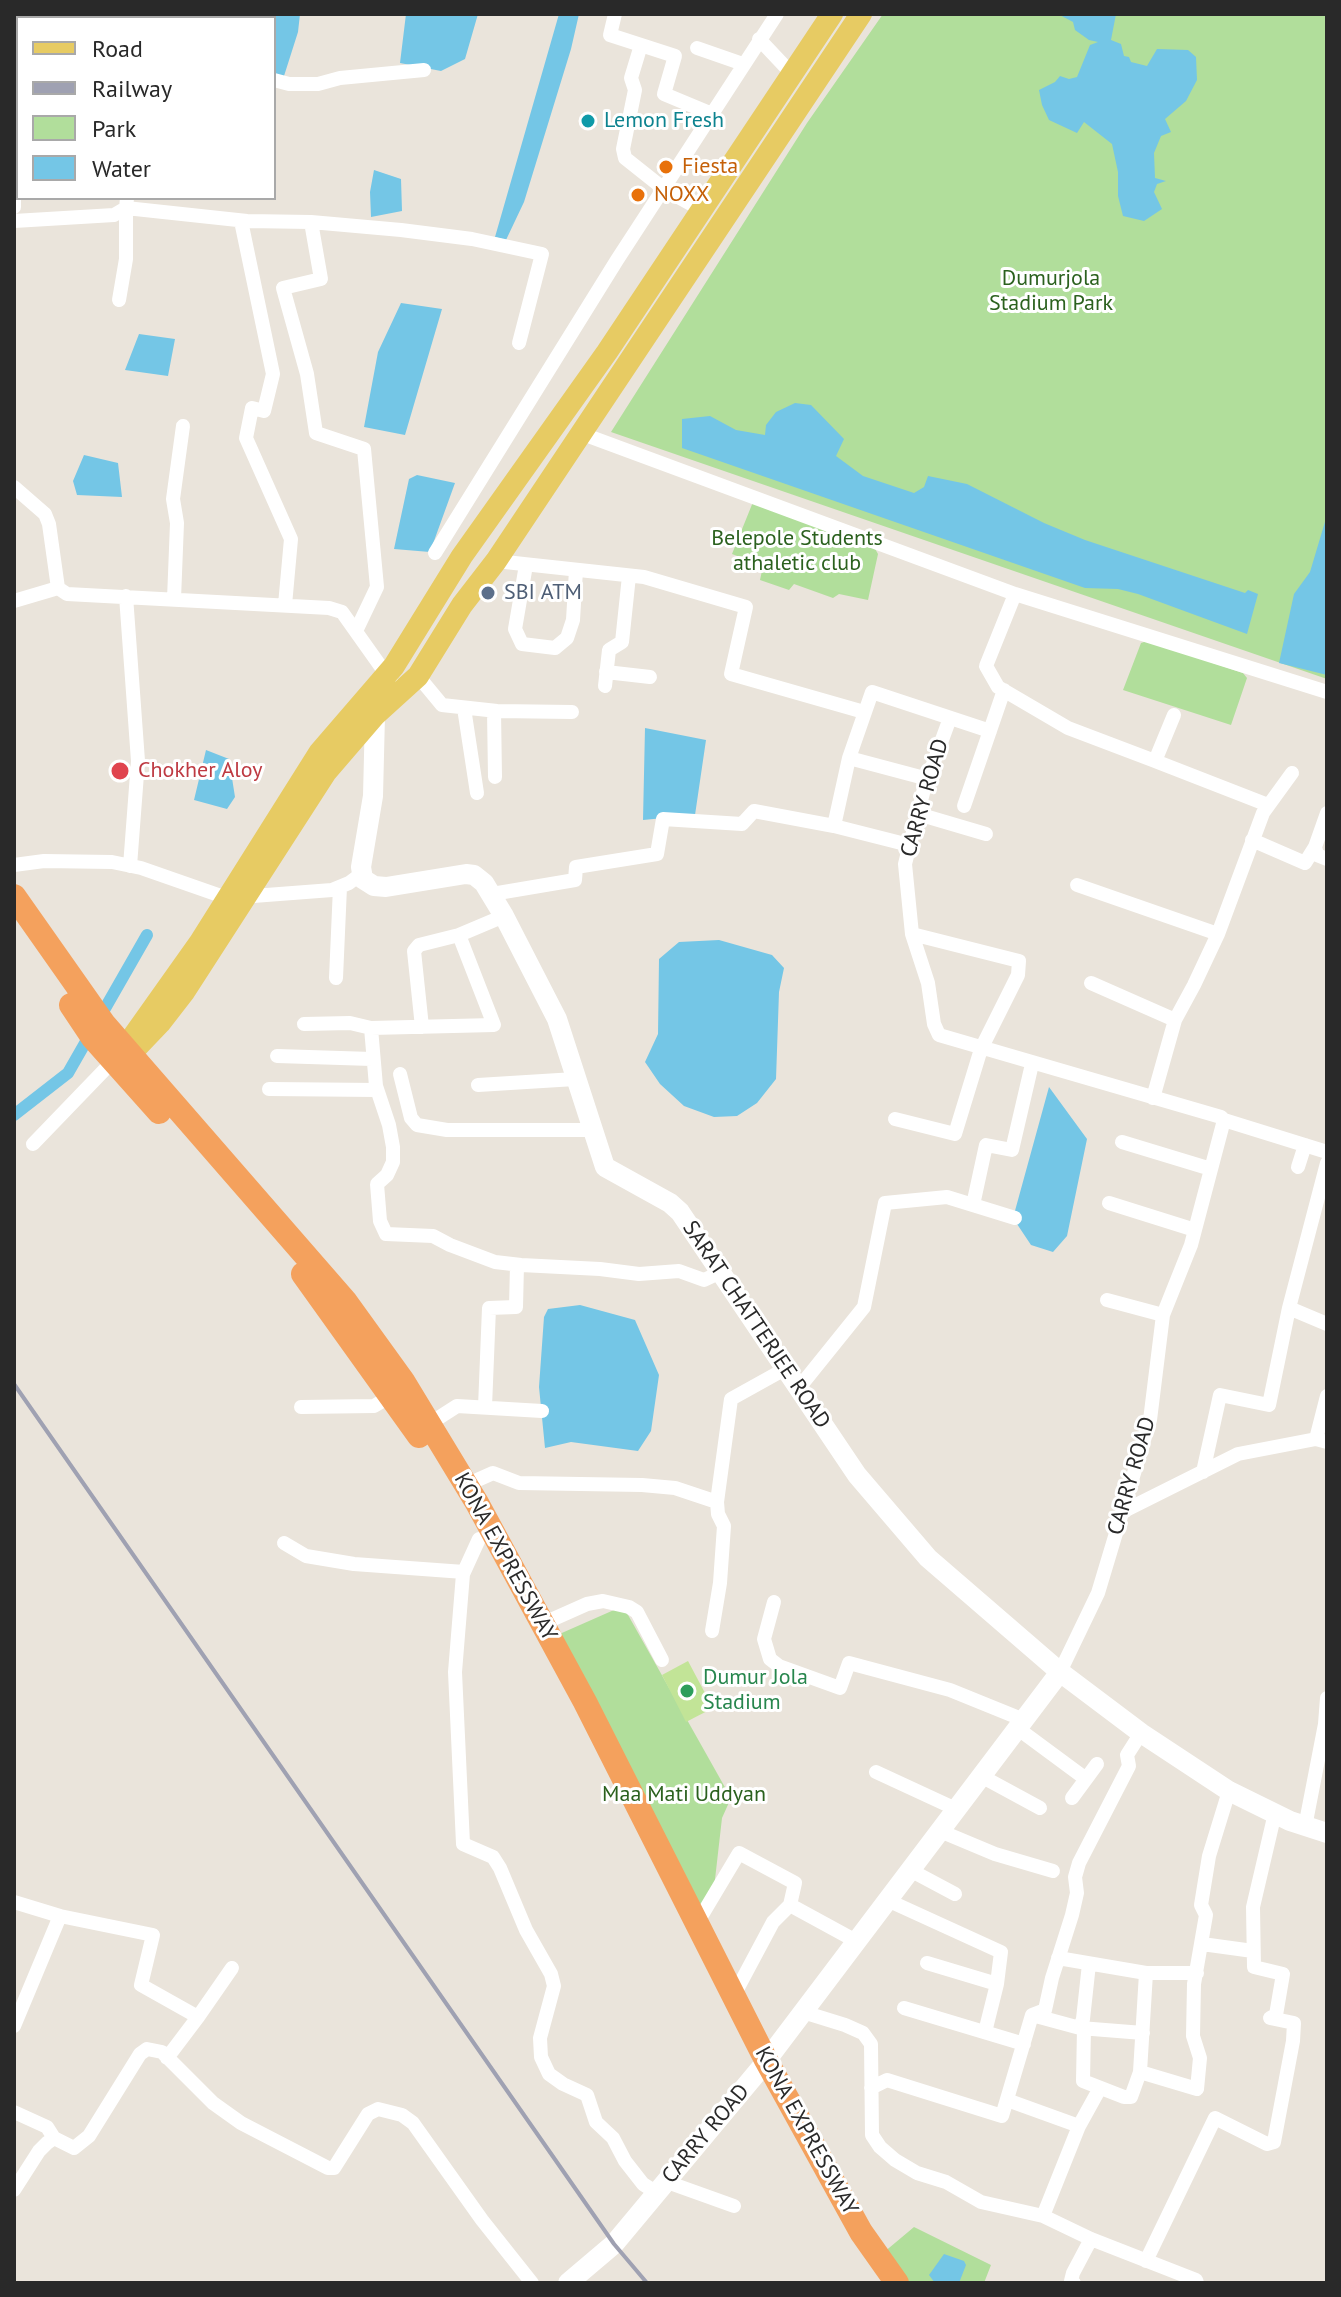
<!DOCTYPE html>
<html>
<head>
<meta charset="utf-8">
<style>
	body { margin:0 }
	#map { position:relative; width:1341px; height:2297px; overflow:hidden; background:#eae4db; font-family:"PT Sans",sans-serif }
	canvas { display:block }
	.frame { position:absolute; inset:0; border:16px solid #292929; pointer-events:none }
	.legend { position:absolute; left:16px; top:16px; width:260px; height:184px; box-sizing:border-box; background:#fff; border:2px solid #a9a9a9; margin:0; padding:10px 14px; list-style:none; font-size:24px; color:#292929 }
	.legend li { display:flex; align-items:center; gap:16px; height:40px }
	.legend b { width:40px; border:2px solid #a9a9a9 }
</style>
</head>
<body>
<div id="map">
<canvas width="1341" height="2297"></canvas>
<div class="frame"></div>
<ul class="legend">
<li><b style="height:10px;background:#e7cb63"></b>Road</li>
<li><b style="height:10px;background:#9fa1b2"></b>Railway</li>
<li><b style="height:22px;background:#b1de9b"></b>Park</li>
<li><b style="height:22px;background:#74c6e6"></b>Water</li>
</ul>
</div>
<script>
const ctx = document.querySelector('canvas').getContext('2d');
ctx.lineJoin = 'round';
function fillPath(path, color) {
  ctx.fillStyle = color;
  ctx.fill(path, 'evenodd');
}
function poly(rows) {
  const path = new Path2D();
  for (const r of rows) {
    path.moveTo(r[0], r[1]);
    for (let i = 2; i < r.length; i += 2) path.lineTo(r[i], r[i + 1]);
  }
  return path;
}
function stroke(path, color, width, dash) {
  ctx.strokeStyle = color;
  ctx.lineWidth = width;
  ctx.lineCap = dash ? 'butt' : 'round';
  ctx.setLineDash(dash || []);
  ctx.stroke(path);
}
function write(font, color, halo, rows, align = 'center') {
  ctx.font = font + ' "PT Sans",sans-serif';
  ctx.lineWidth = 6;
  ctx.setLineDash([]);
  ctx.textBaseline = 'middle';
  ctx.strokeStyle = halo;
  ctx.fillStyle = color;
  for (const [text, x, y, turn = 0] of rows) {
    ctx.save();
    ctx.translate(x, y);
    ctx.rotate((+turn || 0) * Math.PI / 180);
    ctx.textAlign = isNaN(turn) ? turn : align;
    if (halo) ctx.strokeText(text, 0, 0);
    ctx.fillText(text, 0, 0);
    ctx.restore();
  }
}
fillPath(poly([
	[883,14,1327,14,1327,679,611,432,807,123],
	[753,502,873,545,878,554,868,600,839,594,833,598,794,584,789,590,760,580,763,566,732,554],
	[1147,641,1243,673,1247,678,1231,725,1123,690,1141,643],
	[623,1606,731,1798,722,1818,713,1897,696,1922,555,1636],
	[914,2227,991,2265,984,2283,898,2283,883,2253]
]), '#b1de9b');
fillPath(poly([
	[688,1661,713,1708,686,1722,662,1675]
]), '#c2e497');
fillPath(poly([
	[14,14,54,14,54,18,18,18,18,155,14,154],
	[215,14,300,14,298,32,284,76,274,74,274,18,215,18],
	[406,14,478,14,465,59,441,71,400,63],
	[559,14,579,14,571,49,524,202,506,240,495,237],
	[1058,14,1116,14,1111,40,1121,44,1124,56,1129,57,1131,62,1147,66,1157,49,1188,50,1196,57,1197,80,1186,101,1165,119,1171,132,1161,136,1154,153,1155,178,1166,181,1157,184,1154,192,1162,209,1144,221,1123,216,1118,196,1118,172,1112,144,1084,122,1077,133,1049,120,1042,105,1039,90,1055,82,1060,76,1069,79,1077,77,1090,45,1098,42,1089,40,1075,30,1073,22],
	[374,170,401,179,402,211,371,217,370,192],
	[401,303,442,309,405,435,364,427,378,352],
	[139,334,175,339,168,376,125,370],
	[795,403,811,405,844,439,836,456,863,476,914,493,924,487,928,476,967,484,1044,523,1085,540,1245,593,1248,590,1258,594,1247,634,1138,594,1118,589,1085,588,682,448,682,419,710,416,736,430,765,435,766,425,776,412],
	[84,455,118,463,122,497,77,495,73,481],
	[417,475,455,483,430,552,394,549,409,479],
	[1327,515,1327,675,1279,663,1294,594,1310,572],
	[645,728,706,740,695,815,643,820],
	[206,750,229,759,235,797,227,809,194,800],
	[719,940,772,955,784,968,779,992,776,1079,757,1103,737,1116,714,1117,684,1106,660,1084,645,1062,658,1034,659,959,679,942],
	[1049,1087,1087,1139,1067,1236,1053,1252,1031,1245,1013,1218],
	[580,1305,635,1320,659,1375,651,1431,638,1451,571,1442,545,1448,539,1387,544,1317,548,1309],
	[944,2254,964,2261,966,2265,959,2283,935,2283,929,2275]
]), '#74c6e6');
stroke(poly([
	[14,1115,68,1073,147,935]
]), '#74c6e6', 12);
stroke(poly([
	[615,14,610,35,675,56,664,94,712,114],
	[160,18,162,14],
	[759,39,792,74],
	[641,45,631,78,635,90,623,149,625,158,664,189,702,210],
	[697,48,743,64],
	[274,80,289,84,318,84,340,78,424,70],
	[14,188,14,207],
	[14,221,114,215,126,208,127,198],
	[241,221,273,374,264,411,252,408,246,438,291,539,285,605],
	[311,222,321,279,283,288,307,374,316,433,364,449,377,587,356,631],
	[119,300,126,259,126,208,247,221,311,222,401,230,472,239,542,254,519,343],
	[580,433,1015,594,1327,692],
	[14,487,45,514,49,524,58,588,67,594,329,608,342,612,391,681],
	[435,553,617,260,777,14],
	[496,561,644,577,746,607,731,674,864,712],
	[526,565,515,629,522,644,555,648,567,638,573,620,576,570],
	[1015,594,986,666,998,687,1068,728,1155,761,1174,715],
	[126,596,138,761,130,866],
	[174,599,177,523,173,499,183,426],
	[14,601,58,588],
	[606,672,650,677],
	[418,676,442,705,497,711,572,712],
	[605,686,609,650,622,642,629,576],
	[464,708,477,793],
	[494,711,495,777],
	[950,718,924,789,905,864,912,934,928,983,934,1024,939,1035,1221,1117,1224,1120,1191,1245,1163,1315,1150,1420,1098,1593,1060,1672],
	[849,758,834,826,909,845],
	[1155,761,1268,805],
	[928,779,849,758,872,692,990,731],
	[964,806,1004,690],
	[1327,813,1315,847,1317,855,1327,859],
	[918,814,986,834],
	[1252,840,1305,863,1315,847],
	[14,865,44,861,112,862,141,868,227,898,332,890,349,883,361,874],
	[1077,885,1218,934],
	[492,894,575,880,576,867,657,854,663,819,742,824,754,811,834,826],
	[336,978,340,887],
	[1091,983,1175,1020],
	[304,1024,350,1023,371,1028,494,1025,459,935,504,916],
	[422,1027,414,951,419,945,459,935],
	[371,1028,376,1086,389,1125,393,1147,393,1162,387,1175,377,1184,380,1221,386,1234,433,1236,450,1245,495,1262,521,1265,600,1269,639,1274,679,1271,704,1280,721,1272],
	[277,1056,372,1059],
	[400,1074,411,1118,417,1125,447,1130,591,1130],
	[478,1085,575,1079],
	[269,1089,377,1090],
	[1153,1098,1175,1020,1194,985,1218,934,1263,813,1292,773],
	[895,1119,955,1134,981,1049,1018,975,1019,961,912,934],
	[1224,1120,1327,1152],
	[1122,1142,1211,1169],
	[33,1144,113,1061],
	[1327,1163,1289,1308,1327,1324],
	[1298,1167,1305,1145],
	[1109,1203,1195,1230],
	[973,1205,986,1145,1012,1150,1032,1064],
	[1107,1300,1163,1315],
	[798,1389,864,1307,885,1203,947,1197,1015,1218],
	[301,1407,374,1406,391,1396],
	[485,1407,489,1308,516,1307,517,1265],
	[429,1424,457,1406,542,1411],
	[1316,1439,1327,1396],
	[1203,1472,1220,1395,1269,1405,1289,1308],
	[466,1485,493,1473,519,1483,642,1485,675,1488,717,1502],
	[1122,1512,1238,1454,1316,1439,1327,1442],
	[479,1539,463,1574,455,1672,463,1844,493,1857,500,1868,526,1930,551,1974,554,1986,540,2038,541,2057,549,2074,563,2084,587,2095,596,2122,613,2138,625,2161,643,2184,657,2193],
	[284,1543,306,1556,354,1564,464,1572],
	[774,1602,764,1639,770,1659,779,1666,840,1688,849,1663,950,1690,1024,1720],
	[542,1624,587,1604,603,1601,629,1607,637,1612,662,1660],
	[712,1631,720,1583,724,1526,718,1514,717,1502,731,1399,785,1369],
	[1017,1728,1086,1779,1097,1764],
	[876,1772,956,1809],
	[981,1776,1040,1808],
	[1072,1798,1086,1779],
	[1305,1827,1325,1724,1327,1698],
	[940,1831,995,1854,1053,1871],
	[910,1870,955,1894],
	[887,1900,1001,1952,997,1984],
	[14,1902,60,1916,14,2026],
	[60,1916,153,1935,141,1985,198,2017,167,2058],
	[696,1925,739,1853,795,1883,790,1905,856,1941],
	[1202,1944,1253,1951],
	[1058,1958,1146,1973],
	[927,1963,997,1984,985,2032],
	[733,1997,773,1922,790,1905],
	[904,2008,1024,2044],
	[803,2012,845,2025,863,2033,871,2044,872,2135,880,2147,895,2160,917,2173,946,2182,981,2202,1043,2216,1091,2239,1196,2280,1197,2283],
	[1032,2015,1045,2010,1052,1978,1072,1915,1077,1893,1075,1877,1079,1863,1129,1766,1127,1755,1141,1733],
	[198,2017,232,1968],
	[1080,2028,1143,2033],
	[1084,2028,1083,2081,1124,2097,1131,2097,1140,2072,1146,1973,1197,1973],
	[1140,2072,1197,2089,1200,2058,1193,2036,1194,1984,1206,1915,1201,1905,1209,1856,1229,1791],
	[871,2088,887,2080,1002,2116,1032,2015,1080,2028,1083,2019,1089,1964],
	[1007,2100,1079,2126],
	[14,2112,47,2127,54,2138],
	[667,2182,734,2206],
	[14,2190,39,2151,47,2143,54,2138,74,2148,89,2136,140,2054,147,2049,162,2052,213,2103,241,2123,328,2168,334,2168,368,2114,378,2109,402,2115,413,2123,482,2220,532,2283],
	[1043,2216,1079,2126,1100,2088],
	[1146,2261,1215,2118,1267,2144,1274,2142,1293,2041,1294,2023,1270,2018,1276,2015,1283,1974,1254,1967,1253,1907,1275,1813],
	[1074,2283,1071,2281,1073,2273,1091,2239]
]), '#fff', 14);
stroke(poly([
	[375,715,373,796,361,867,363,879,374,886,386,887,466,874,474,875,484,883,504,916,557,1019,605,1167,670,1203,680,1212,857,1475,928,1558,1060,1672,1141,1733,1229,1791,1290,1821,1327,1833],
	[568,2283,614,2244,760,2069,1060,1672]
]), '#fff', 20);
stroke(poly([
	[134,1035,200,942,319,753,394,666,462,556,607,352,832,14],
	[119,1066,160,1023,184,992,326,772,375,715,418,676,462,605,496,561,861,14]
]), '#e7cb63', 22);
stroke(poly([
	[14,896,104,1024,346,1302,403,1381,477,1503,585,1702,766,2060,861,2232,897,2283],
	[71,1005,93,1038,159,1112],
	[303,1274,419,1436]
]), '#f4a15d', 24);
stroke(poly([
	[14,1384,614,2244,647,2283]
]), '#9fa1b2', 4);
for (const [x, y, r, color] of [
	[588,121,8,"#0f9aa8"],
	[666,167,8,"#e8710a"],
	[638,195,8,"#e8710a"],
	[488,593,8,"#5c6f8a"],
	[120,771,10,"#e0444e"],
	[687,1691,8,"#2e9e5b"]
]) {
  const dot = new Path2D();
  dot.arc(x, y, r, 0, 2 * Math.PI);
  ctx.fillStyle = color;
  ctx.fill(dot);
  stroke(dot, '#fff', 3);
}
write('22px', '#0d838f', '#fff', [
	["Lemon Fresh",604,121]
], 'left');
write('22px', '#c56008', '#fff', [
	["Fiesta",682,167],
	["NOXX",654,195]
], 'left');
write('22px', '#2b611e', '#fff', [
	["Dumurjola",1051,279],
	["Stadium Park",1051,304],
	["Belepole Students",797,539],
	["athaletic club",797,564],
	["Maa Mati Uddyan",684,1795]
]);
write('22px', '#4e5e75', '#fff', [
	["SBI ATM",504,593]
], 'left');
write('22px', '#be3a42', '#fff', [
	["Chokher Aloy",138,771]
], 'left');
write('22px', '#292929', '#fff', [
	["CARRY ROAD",925,798,-74],
	["SARAT CHATTERJEE ROAD",756,1325,56],
	["CARRY ROAD",1132,1476,-74],
	["KONA EXPRESSWAY",505,1557,61],
	["KONA EXPRESSWAY",806,2131,61],
	["CARRY ROAD",706,2134,-50]
]);
write('22px', '#27864d', '#fff', [
	["Dumur Jola",703,1678],
	["Stadium",703,1703]
], 'left');
</script>
</body>
</html>
